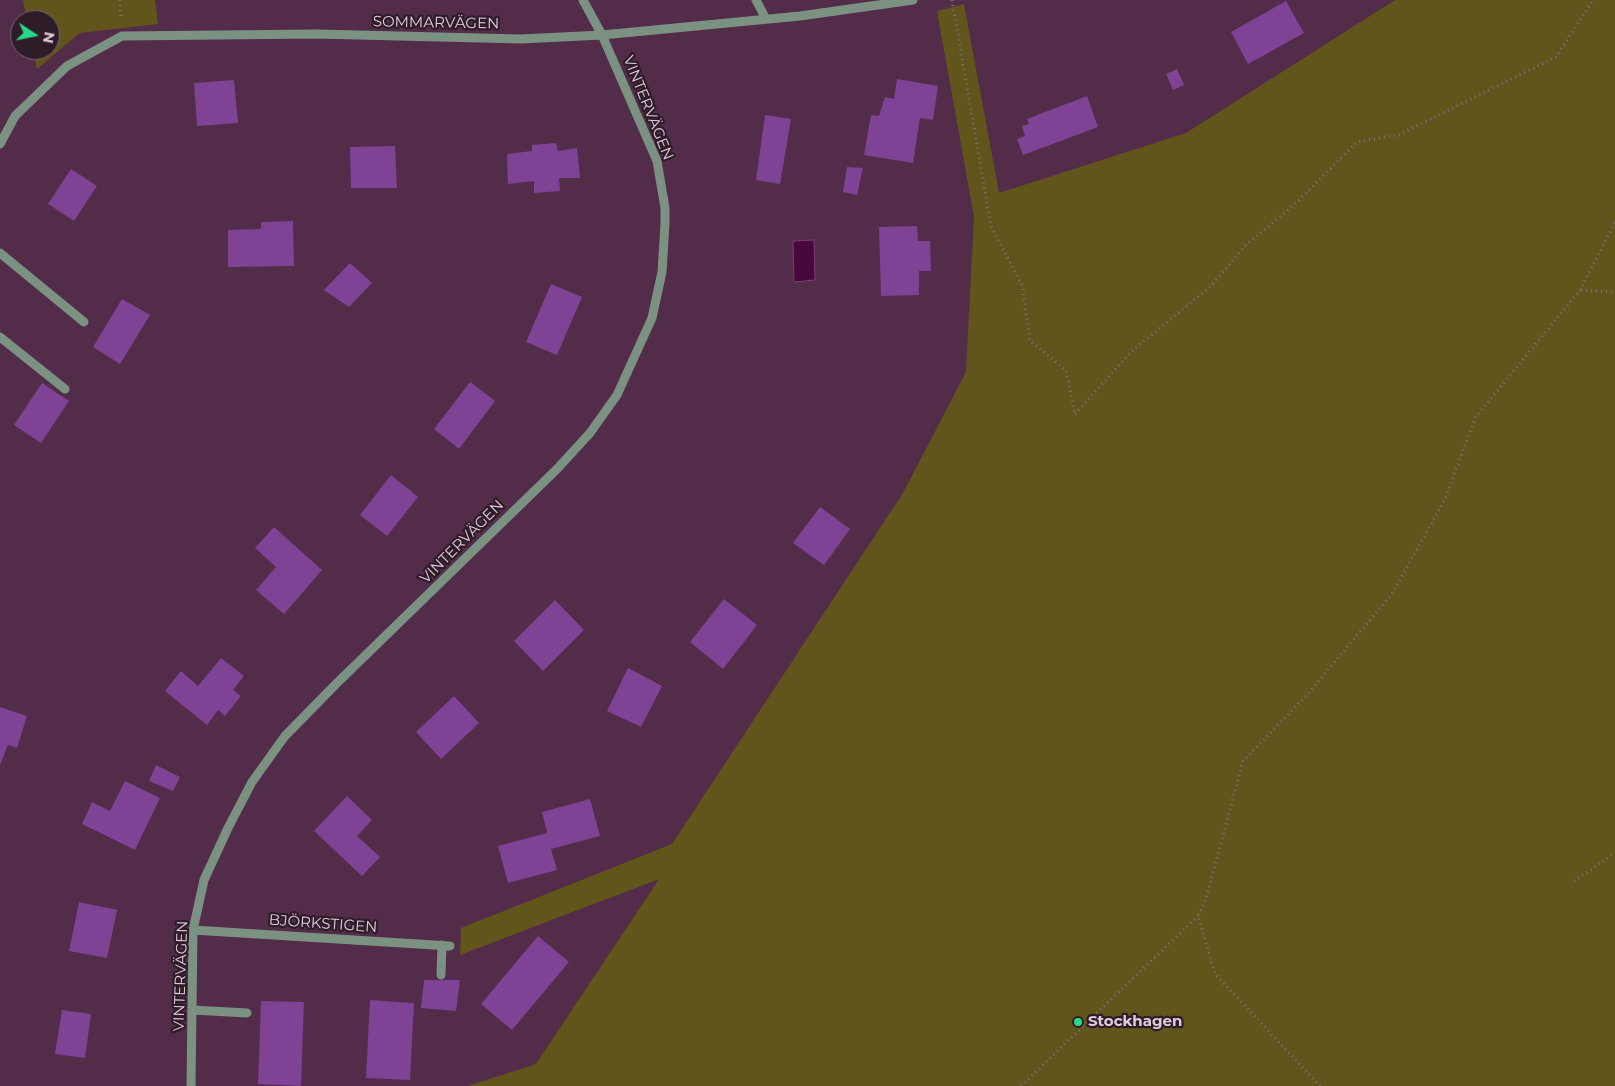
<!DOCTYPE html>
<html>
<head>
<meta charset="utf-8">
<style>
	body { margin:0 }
	#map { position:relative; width:1615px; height:1086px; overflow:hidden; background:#532c4a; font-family:Montserrat,sans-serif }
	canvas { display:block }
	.north { position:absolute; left:10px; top:10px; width:50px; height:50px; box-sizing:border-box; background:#2e1c29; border:1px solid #766271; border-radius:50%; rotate:101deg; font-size:14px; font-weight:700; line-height:20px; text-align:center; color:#e3cbdc }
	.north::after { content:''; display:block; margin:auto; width:18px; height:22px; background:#27d885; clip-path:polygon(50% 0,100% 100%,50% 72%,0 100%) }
</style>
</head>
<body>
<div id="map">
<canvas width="1615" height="1086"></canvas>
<div class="north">N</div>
</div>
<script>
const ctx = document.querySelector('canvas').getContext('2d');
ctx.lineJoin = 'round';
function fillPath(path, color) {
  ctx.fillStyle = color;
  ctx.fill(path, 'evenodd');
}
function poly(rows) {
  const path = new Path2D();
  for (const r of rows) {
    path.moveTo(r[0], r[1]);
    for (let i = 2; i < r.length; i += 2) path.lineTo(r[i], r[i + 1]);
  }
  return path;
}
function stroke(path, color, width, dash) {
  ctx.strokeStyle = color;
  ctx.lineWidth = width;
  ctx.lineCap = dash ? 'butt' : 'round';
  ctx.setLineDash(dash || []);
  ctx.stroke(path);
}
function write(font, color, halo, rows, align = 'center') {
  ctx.font = font + ' Montserrat,sans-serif';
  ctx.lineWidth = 4.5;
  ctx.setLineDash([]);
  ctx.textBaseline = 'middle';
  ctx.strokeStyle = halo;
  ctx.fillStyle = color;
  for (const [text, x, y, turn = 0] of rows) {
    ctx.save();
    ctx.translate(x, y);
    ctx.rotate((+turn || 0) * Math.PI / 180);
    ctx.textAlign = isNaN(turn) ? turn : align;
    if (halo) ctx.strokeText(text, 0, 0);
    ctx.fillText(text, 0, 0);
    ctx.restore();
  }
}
fillPath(poly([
	[23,0,155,0,158,24,80,33,37,69,33,50,50,50,50,20,27,20],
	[1395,0,1615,0,1615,1086,468,1086,536,1064,659,879,460,955,461,928,672,844,903,493,966,372,974,217,937,11,964,4,999,193,1186,133]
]), '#62551c');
const water = poly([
	[814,240,815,280,794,282,793,241,814,240]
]);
fillPath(water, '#47083d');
stroke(water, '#76426d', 1);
fillPath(poly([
	[1286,1,1304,33,1248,64,1231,32],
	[1177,69,1184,85,1173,90,1166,74],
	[897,79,938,86,933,120,920,118,913,163,864,155,871,115,879,116,885,97,894,99],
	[234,80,238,123,197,126,194,83],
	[1087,96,1098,127,1023,155,1017,139,1025,136,1022,126,1029,124,1027,119],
	[765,115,791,119,780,184,756,180],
	[556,143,558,151,577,148,580,178,559,178,560,191,534,193,534,181,508,184,507,154,532,151,532,145],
	[395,146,397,188,351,188,350,147],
	[847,167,863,168,857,195,843,192],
	[71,169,97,186,74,221,48,204],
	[293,221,294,266,228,267,228,230,261,229,261,222],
	[917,226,918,241,930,241,931,271,919,271,919,295,881,296,879,227],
	[350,263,372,283,349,307,324,290],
	[551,284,582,297,557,355,526,342],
	[122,299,150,315,120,364,93,347],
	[470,382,495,401,459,449,434,429],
	[42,383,69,401,41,443,14,425],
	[391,475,418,497,387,536,360,515],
	[820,507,850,529,824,565,793,543],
	[274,527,322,570,284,614,256,590,276,567,255,548],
	[724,599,757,625,723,669,690,642],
	[555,600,584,630,543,671,514,641],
	[221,658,244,676,233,690,241,696,225,716,218,710,207,725,165,691,181,671,198,686],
	[628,668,662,686,641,727,607,711],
	[454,696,479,723,441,759,416,732],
	[0,707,27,716,17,748,8,745,0,765],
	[156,765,180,777,173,791,149,781],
	[125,781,160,798,135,850,82,824,92,802,110,811],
	[347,796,372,820,357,836,380,857,362,876,314,831],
	[590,799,600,836,551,849,557,870,508,883,498,846,547,833,542,812],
	[79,902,117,910,107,958,69,951],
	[538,936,569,962,512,1030,481,1004],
	[424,980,460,980,456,1011,421,1008],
	[370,1000,414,1003,410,1080,366,1078],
	[261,1001,304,1002,301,1086,258,1084],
	[62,1010,91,1014,85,1058,55,1054]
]), '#7e4394');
stroke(poly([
	[120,0,121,19],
	[952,0,991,226,1022,285,1030,341,1066,370,1075,414],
	[1581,290,1615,292],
	[1075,414,1132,351,1211,286,1245,246,1294,205,1357,142,1398,135,1556,57,1593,0],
	[1574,881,1615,853],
	[1021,1086,1198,916],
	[1320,1086,1215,974,1198,916,1206,899,1243,761,1306,696,1392,594,1445,499,1475,418,1580,290,1615,222]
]), '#8a6881', 3, [1, 4]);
stroke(poly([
	[756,0,766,19],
	[0,144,15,116,67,66,122,36,317,34,521,39,602,35,800,16,913,0],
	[0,253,84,322],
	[0,337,65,389],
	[193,930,450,946],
	[441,975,442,945],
	[193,1010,247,1013],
	[191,1086,193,930,204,880,228,828,252,782,285,736,336,684,557,469,590,433,617,395,652,318,662,272,665,224,665,208,657,161,602,35,583,0]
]), '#7b9182', 9);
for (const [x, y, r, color] of [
	[1078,1022,5,"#27d885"]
]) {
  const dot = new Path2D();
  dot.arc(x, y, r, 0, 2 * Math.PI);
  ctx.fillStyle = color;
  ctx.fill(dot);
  stroke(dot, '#2e1c29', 2);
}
write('15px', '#e3cbdc', '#2e1c29', [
	["SOMMARVÄGEN",436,23,1],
	["VINTERVÄGEN",648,108,68],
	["VINTERVÄGEN",462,542,-45],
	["BJÖRKSTIGEN",323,924,4],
	["VINTERVÄGEN",181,976,-88]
]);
write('bold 15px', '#e3cbdc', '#2e1c29', [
	["Stockhagen",1088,1022]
], 'left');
</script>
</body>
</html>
